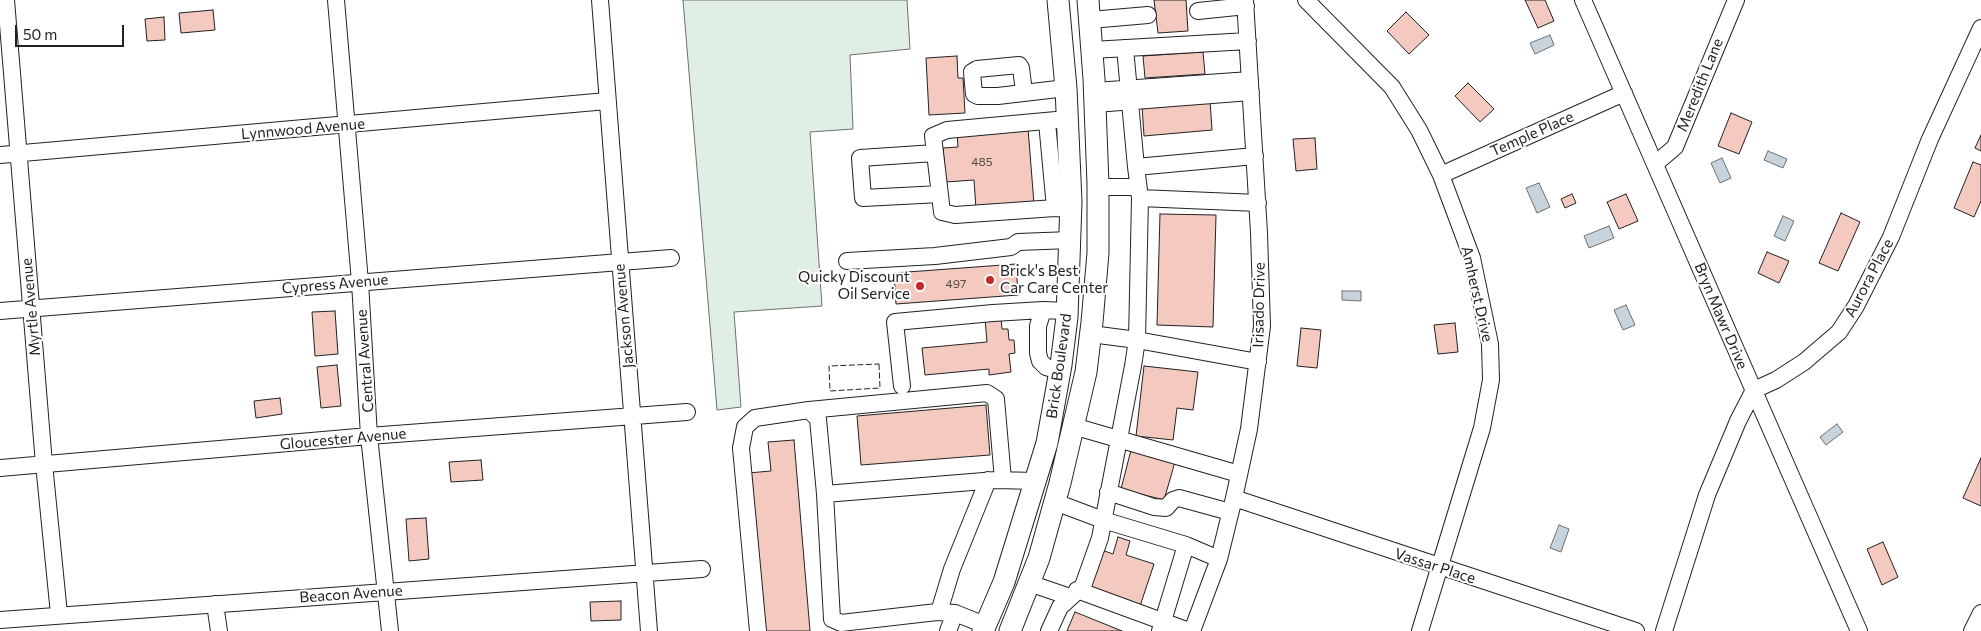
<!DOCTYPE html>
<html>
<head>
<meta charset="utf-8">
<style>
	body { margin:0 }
	#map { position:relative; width:1981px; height:631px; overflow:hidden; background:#fff; font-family:Commissioner,sans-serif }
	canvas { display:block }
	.scale { position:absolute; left:15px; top:25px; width:109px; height:22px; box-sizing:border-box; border:2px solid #222; border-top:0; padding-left:6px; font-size:15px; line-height:18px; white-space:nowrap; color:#222; -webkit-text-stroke:4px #fff; paint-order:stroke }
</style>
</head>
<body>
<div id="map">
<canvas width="1981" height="631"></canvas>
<div class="scale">50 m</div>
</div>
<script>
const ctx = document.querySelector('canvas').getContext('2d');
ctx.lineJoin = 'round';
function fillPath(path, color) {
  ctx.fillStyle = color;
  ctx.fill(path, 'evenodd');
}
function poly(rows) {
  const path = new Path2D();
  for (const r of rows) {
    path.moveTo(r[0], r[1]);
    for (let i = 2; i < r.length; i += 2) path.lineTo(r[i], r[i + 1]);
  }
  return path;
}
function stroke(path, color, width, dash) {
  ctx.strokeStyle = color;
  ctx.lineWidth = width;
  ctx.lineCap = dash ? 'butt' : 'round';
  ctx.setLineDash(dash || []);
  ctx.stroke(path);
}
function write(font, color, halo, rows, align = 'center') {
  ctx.font = font + ' Commissioner,sans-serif';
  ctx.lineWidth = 4;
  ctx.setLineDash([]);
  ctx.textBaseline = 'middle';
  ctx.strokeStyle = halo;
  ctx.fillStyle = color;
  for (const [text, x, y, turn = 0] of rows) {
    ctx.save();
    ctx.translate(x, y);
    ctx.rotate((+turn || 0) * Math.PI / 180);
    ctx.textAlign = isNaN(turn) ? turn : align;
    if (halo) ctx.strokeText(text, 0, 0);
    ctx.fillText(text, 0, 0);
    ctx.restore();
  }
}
const green = poly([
	[683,0,907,0,910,49,850,55,853,129,810,132,822,306,734,312,741,407,717,410,683,0]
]);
fillPath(green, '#e0efe3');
stroke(green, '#6f6f6f', 1);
const water = poly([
	[1550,35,1554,45,1535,54,1530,43,1550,35],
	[1768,151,1787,159,1783,168,1764,160,1768,151],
	[1722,158,1731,178,1720,183,1711,163,1722,158],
	[1539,183,1550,207,1537,213,1526,188,1539,183],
	[1783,216,1794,221,1785,241,1774,236,1783,216],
	[1609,226,1614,238,1589,248,1584,236,1609,226],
	[1342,291,1361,291,1361,301,1342,300,1342,291],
	[1626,305,1635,325,1623,330,1614,310,1626,305],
	[1837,424,1843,432,1826,445,1820,437,1837,424],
	[1559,525,1569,529,1561,552,1550,548,1559,525]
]);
fillPath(water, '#c7d3dd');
stroke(water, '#6f6f6f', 1);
const building = poly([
	[1154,0,1186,0,1188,31,1158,33,1154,0],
	[1525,0,1545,0,1554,21,1538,28,1525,0],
	[213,10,215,30,181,33,179,13,213,10],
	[1406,12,1429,35,1409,54,1387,31,1406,12],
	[164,17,165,40,147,41,145,19,164,17],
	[1203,52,1205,74,1145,78,1143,56,1203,52],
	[957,56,958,78,963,78,965,113,929,115,926,58,957,56],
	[1468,83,1494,109,1480,122,1455,96,1468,83],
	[1210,100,1212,130,1144,136,1142,106,1210,100],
	[1731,113,1752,122,1739,154,1718,146,1731,113],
	[1028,128,1034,204,976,209,974,180,946,182,943,148,958,147,957,133,1028,128],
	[1981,135,1981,151,1975,148,1981,135],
	[1315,138,1317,169,1296,171,1293,139,1315,138],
	[1973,162,1981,165,1981,201,1974,217,1954,208,1973,162],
	[1572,194,1576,203,1565,208,1561,199,1572,194],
	[1626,194,1638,221,1619,229,1607,202,1626,194],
	[1841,213,1860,222,1838,271,1819,263,1841,213],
	[1160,214,1216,215,1213,327,1157,325,1160,214],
	[1767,252,1789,261,1779,283,1758,273,1767,252],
	[1016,264,1018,295,896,304,894,273,1016,264],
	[335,311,338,354,315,356,312,312,335,311],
	[1001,317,1002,329,1008,329,1009,340,1014,340,1015,353,1009,354,1011,372,989,375,989,369,925,375,922,348,987,342,985,319,1001,317],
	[1455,323,1458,352,1438,354,1434,325,1455,323],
	[1301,328,1321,330,1317,368,1297,366,1301,328],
	[337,365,341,406,321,408,317,367,337,365],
	[1144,366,1198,372,1193,410,1177,408,1173,440,1136,436,1144,366],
	[280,398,282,414,256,418,254,401,280,398],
	[986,405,990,455,861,465,857,416,986,405],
	[794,440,810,631,763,631,748,473,771,471,768,442,794,440],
	[1131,450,1175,462,1164,500,1121,489,1131,450],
	[1981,458,1981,506,1963,498,1981,458],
	[481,460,483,480,451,482,449,462,481,460],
	[426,518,429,559,409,561,406,519,426,518],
	[1118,537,1130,541,1126,555,1154,564,1140,606,1087,589,1099,549,1113,554,1118,537],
	[1883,542,1898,577,1882,585,1867,549,1883,542],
	[621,601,621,620,591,621,590,602,621,601],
	[1075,612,1122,631,1067,631,1075,612]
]);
fillPath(building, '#f3c9c0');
stroke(building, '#222', 1);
const minor = poly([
	[6,0,44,464,59,614],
	[336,0,360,282,369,436,390,631],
	[600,0,649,631],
	[1306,0,1392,87,1419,130,1441,175,1472,258,1490,344,1491,380,1482,428,1420,631],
	[1583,0,1859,631],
	[1198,11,1246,6],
	[1090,20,1148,15],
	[1125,48,1136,167,1255,156],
	[1092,50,1248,41],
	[1095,91,1250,80],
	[1024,92,1021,68,1019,65,977,69,972,72,974,94,978,96,998,96,1066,88],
	[1095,104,1251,92],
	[1067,119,947,130,933,136,942,212,955,215,1055,208,1071,209],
	[1047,122,1055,208],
	[935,153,860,158,863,198,940,194],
	[0,155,607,101],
	[1655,164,1675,147,1736,0],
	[1441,175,1624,93],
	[1098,187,1138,187],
	[1140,198,1258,203],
	[847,261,935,256,1011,247,1018,242,1071,240],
	[0,311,671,258],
	[1091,334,1137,340,1258,362],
	[1060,371,1046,367,1040,361,1038,353,1038,326,1043,310,1067,311],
	[902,386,895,322,993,313,1043,310],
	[809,410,987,393,996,399,1003,480],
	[1073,426,1239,474],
	[0,468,369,436,687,412],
	[1108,492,1154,507,1166,508,1173,500,1179,498,1230,512],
	[1234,498,1636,631],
	[1055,502,1103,520,1186,545,1219,559],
	[1029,583,1070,597],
	[1077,590,1189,631],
	[215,604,219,631],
	[939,612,952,569,988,480],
	[0,620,702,569],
	[985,625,955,613,937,612,841,623,832,619,825,494,996,480,1036,481],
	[758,631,741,448,745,427,755,418,809,410,818,419,825,494],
	[948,631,955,613],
	[1049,631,1060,607,1083,586,1100,538,1133,366,1137,340,1140,198,1136,167],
	[1160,631,1186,545],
	[1192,631,1219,559,1234,498,1249,429,1262,326,1259,233,1245,0],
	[1664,631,1707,495,1738,421,1754,390,1776,380,1804,362,1839,332,1856,306,1891,237,1930,139,1981,28],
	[1972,631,1981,613]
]);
const major = poly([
	[983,631,1004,582,1047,443,1061,365,1067,317,1071,202,1066,88,1058,0],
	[1010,631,1039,558,1060,483,1086,372,1092,322,1098,253,1098,184,1094,79,1088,0]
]);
stroke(minor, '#222', 18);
stroke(major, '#222', 23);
stroke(minor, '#fff', 16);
stroke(major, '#fff', 21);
stroke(poly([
	[879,364,880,388,830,391,829,366,879,364]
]), '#222', 1, [6, 2.5]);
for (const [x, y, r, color] of [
	[990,280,5,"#c62828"],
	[920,286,5,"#c62828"]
]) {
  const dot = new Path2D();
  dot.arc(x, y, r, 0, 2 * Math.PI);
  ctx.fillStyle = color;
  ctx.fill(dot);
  stroke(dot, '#fff', 2);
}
write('12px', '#564c4a', null, [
	["485",982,162],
	["497",956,284]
]);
write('15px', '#222', '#fff', [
	["Meredith Lane",1700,85,-68],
	["Lynnwood Avenue",303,129,-5],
	["Temple Place",1532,134,-24],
	["Aurora Place",1869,278,-62],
	["Cypress Avenue",335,284,-5],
	["Amherst Drive",1477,294,77],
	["Irisado Drive",1259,305,-89],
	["Myrtle Avenue",31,307,-95],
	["Jackson Avenue",624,316,-95],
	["Bryn Mawr Drive",1721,316,67],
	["Central Avenue",365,361,-94],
	["Brick Boulevard",1059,366,-82],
	["Gloucester Avenue",343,439,-5],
	["Vassar Place",1435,566,18],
	["Beacon Avenue",351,594,-4]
]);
write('15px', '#222', '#fff', [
	["Brick's Best",1000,271],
	["Car Care Center",1000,288],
	["Quicky Discount",910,277,"right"],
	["Oil Service",910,294,"right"]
], 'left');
</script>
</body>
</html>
